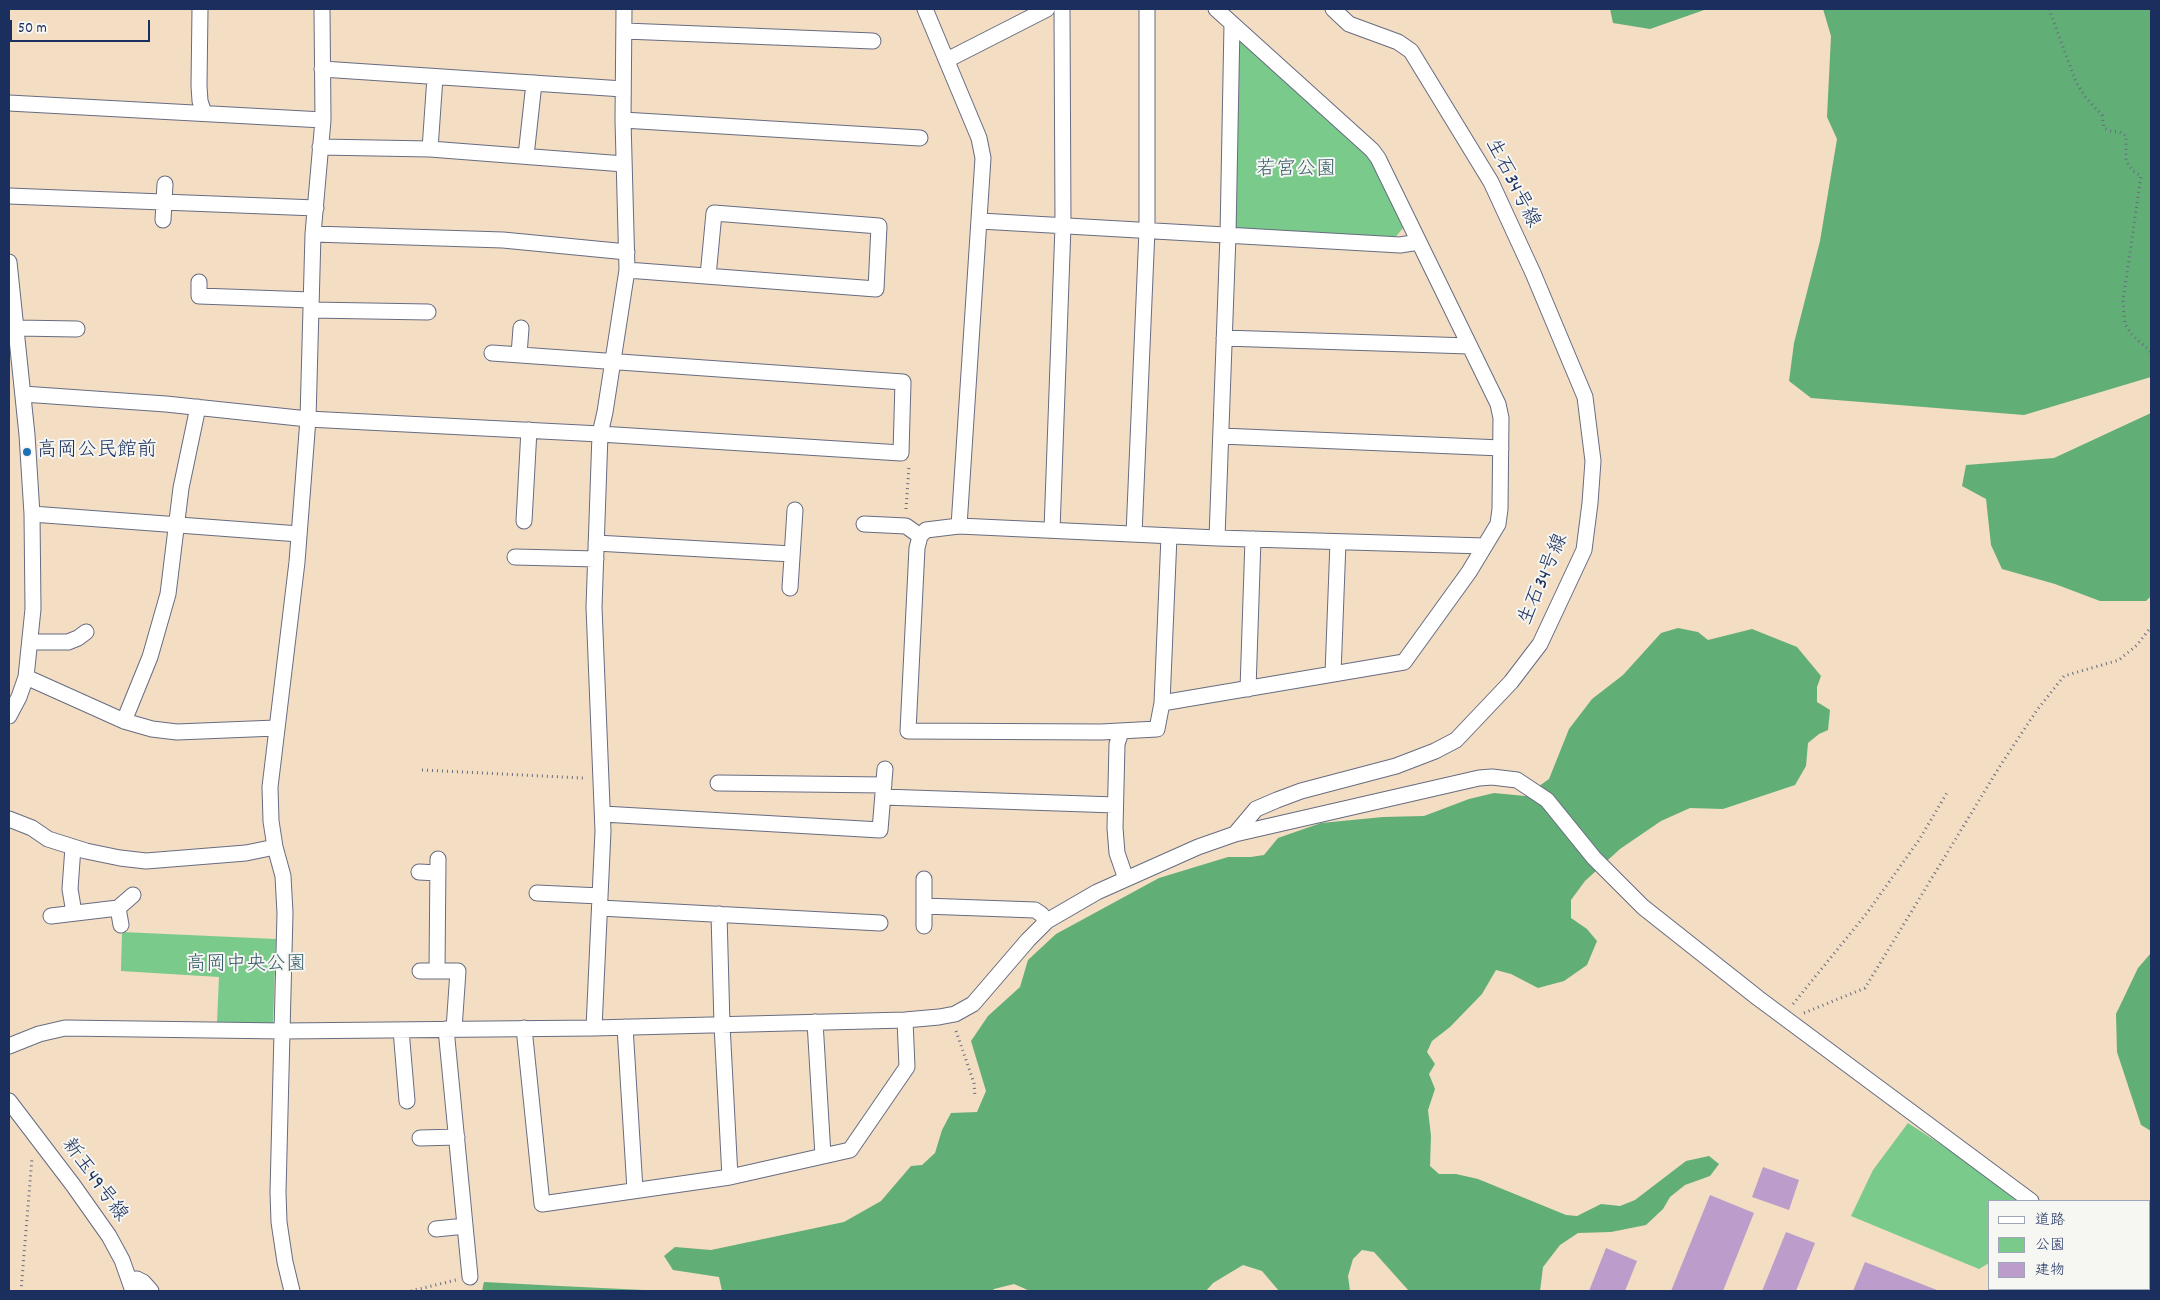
<!DOCTYPE html>
<html>
<head>
<meta charset="utf-8">
<style>
	body { margin:0 }
	#map { position:relative; width:2160px; height:1300px; overflow:hidden; background:#f3ddc3; font-family:Dekko,"Klee One",sans-serif }
	canvas { display:block }
	.frame { position:absolute; inset:0; border:10px solid #1b2f5e; pointer-events:none }
	.legend { position:absolute; left:1988px; top:1200px; width:162px; height:90px; box-sizing:border-box; background:#f6f6f2; border:1px solid #9ea6b7; margin:0; padding:6px 9px; list-style:none; font-size:15px; color:#1b2f5e }
	.legend li { display:flex; align-items:center; gap:10px; height:25px }
	.legend b { width:25px; border:1px solid #9ea6b7 }
	.scale { position:absolute; left:10px; top:20px; width:140px; height:22px; box-sizing:border-box; border:2px solid #1b2f5e; border-top:0; padding-left:6px; font-size:15px; line-height:18px; white-space:nowrap; color:#1b2f5e; -webkit-text-stroke:4px #f6f6f2; paint-order:stroke }
</style>
</head>
<body>
<div id="map">
<canvas width="2160" height="1300"></canvas>
<div class="frame"></div>
<ul class="legend">
<li><b style="height:6px;background:#fff"></b>道路</li>
<li><b style="height:14px;background:#79ca8b"></b>公園</li>
<li><b style="height:14px;background:#bc9ccb"></b>建物</li>
</ul>
<div class="scale">50 m</div>
</div>
<script>
const ctx = document.querySelector('canvas').getContext('2d');
ctx.lineJoin = 'round';
function fillPath(path, color) {
  ctx.fillStyle = color;
  ctx.fill(path, 'evenodd');
}
function poly(rows) {
  const path = new Path2D();
  for (const r of rows) {
    path.moveTo(r[0], r[1]);
    for (let i = 2; i < r.length; i += 2) path.lineTo(r[i], r[i + 1]);
  }
  return path;
}
function stroke(path, color, width, dash) {
  ctx.strokeStyle = color;
  ctx.lineWidth = width;
  ctx.lineCap = dash ? 'butt' : 'round';
  ctx.setLineDash(dash || []);
  ctx.stroke(path);
}
function write(font, color, halo, rows, align = 'center') {
  ctx.font = font + ' Dekko,"Klee One",sans-serif';
  ctx.lineWidth = 4;
  ctx.setLineDash([]);
  ctx.textBaseline = 'middle';
  ctx.strokeStyle = halo;
  ctx.fillStyle = color;
  for (const [text, x, y, turn = 0] of rows) {
    ctx.save();
    ctx.translate(x, y);
    ctx.rotate((+turn || 0) * Math.PI / 180);
    ctx.textAlign = isNaN(turn) ? turn : align;
    if (halo) ctx.strokeText(text, 0, 0);
    ctx.fillText(text, 0, 0);
    ctx.restore();
  }
}
fillPath(poly([
	[1237,35,1370,158,1399,211,1403,228,1394,239,1232,229],
	[122,932,276,939,273,1023,217,1023,219,977,121,971],
	[1908,1123,1971,1164,2017,1201,1989,1201,1989,1263,1979,1269,1851,1216,1873,1170]
]), '#79ca8b');
fillPath(poly([
	[1610,9,1707,9,1650,29,1613,23],
	[1823,9,2151,9,2151,377,2024,415,1811,398,1789,381,1794,343,1820,241,1837,139,1827,117,1831,36],
	[2151,413,2151,596,2146,601,2100,601,2055,584,2002,569,1991,545,1986,499,1962,486,1966,465,2054,458],
	[1678,628,1698,632,1708,640,1752,629,1797,647,1821,676,1817,687,1817,702,1830,710,1828,730,1819,734,1808,743,1806,766,1795,785,1723,809,1690,808,1661,821,1620,849,1585,881,1571,900,1571,918,1587,929,1597,941,1587,965,1564,981,1538,988,1511,974,1496,970,1482,994,1450,1027,1432,1041,1427,1052,1435,1064,1429,1074,1435,1089,1428,1110,1431,1136,1430,1166,1439,1174,1456,1174,1478,1179,1566,1215,1577,1216,1601,1204,1620,1206,1635,1200,1686,1161,1709,1156,1719,1164,1710,1176,1685,1185,1670,1197,1663,1209,1646,1225,1611,1232,1578,1233,1560,1245,1543,1267,1540,1291,1409,1291,1374,1252,1362,1250,1353,1259,1348,1276,1350,1291,1279,1291,1262,1271,1243,1265,1213,1283,1206,1291,1030,1291,1014,1284,994,1289,992,1291,722,1291,719,1277,673,1270,664,1256,675,1247,711,1250,844,1222,881,1201,911,1166,922,1165,935,1153,942,1130,951,1113,977,1112,986,1091,971,1041,988,1016,1020,987,1028,960,1056,934,1159,878,1228,857,1251,857,1264,855,1278,838,1321,823,1383,817,1424,816,1469,799,1494,793,1525,796,1549,779,1569,729,1592,699,1623,675,1661,633],
	[2151,953,2151,1131,2141,1125,2117,1052,2116,1014,2138,968],
	[484,1282,560,1286,665,1291,482,1291]
]), '#62ae77');
fillPath(poly([
	[1763,1167,1799,1180,1789,1210,1752,1197],
	[1710,1195,1754,1213,1723,1291,1671,1291],
	[1786,1232,1815,1243,1796,1291,1762,1291],
	[1606,1248,1637,1261,1625,1291,1589,1291],
	[1865,1262,1937,1290,1937,1291,1853,1291]
]), '#bc9ccb');
const minor = poly([
	[200,9,199,86,200,101,204,113],
	[925,9,979,138,983,158,959,526,926,530,920,536,917,548,908,731,1101,732,1157,729,1162,703,1404,662,1469,572,1498,524,1500,509,1501,418,1498,404,1378,158,1372,150,1216,9],
	[625,31,873,41],
	[947,60,1047,9],
	[322,69,623,89],
	[9,103,323,120],
	[623,120,920,138],
	[320,147,430,149,624,164],
	[430,149,435,77],
	[526,156,534,83],
	[9,196,316,208],
	[163,220,165,184],
	[980,221,1400,245,1419,242],
	[313,234,503,240,627,252],
	[9,262,27,435,32,514,33,609,26,677,19,697,9,716],
	[627,270,876,289,879,226,714,213,708,276],
	[199,282,199,296,311,300],
	[311,310,428,312],
	[16,328,77,329],
	[1224,338,1469,346],
	[519,355,521,328],
	[23,394,166,404,308,419,600,434,901,453,903,382,492,353],
	[1221,436,1501,448],
	[32,514,299,534],
	[524,521,529,430],
	[864,524,906,526,920,536],
	[959,526,1217,538,1484,546],
	[1052,530,1063,226,1062,9],
	[1134,534,1147,230,1147,9],
	[1217,538,1228,235,1232,24],
	[596,543,792,554],
	[515,557,596,559],
	[790,588,795,510],
	[30,642,68,642,78,638,86,632],
	[1333,674,1338,542],
	[26,677,124,721,152,729,177,732,276,728],
	[1248,689,1253,539],
	[1162,703,1169,536],
	[124,721,150,657,168,594,181,488,198,407],
	[1121,732,1117,744,1115,828,1117,853,1126,879],
	[718,783,884,785],
	[883,797,1115,805],
	[603,814,880,830,885,769],
	[9,819,32,828,48,839,86,851,120,858,146,861,246,853,275,847],
	[1235,834,1256,809,1277,800,1301,791,1396,766,1435,751,1456,740,1511,682,1540,644,1584,550,1590,503,1593,461,1585,397,1533,273,1491,182,1411,51,1398,42,1349,24,1333,9],
	[73,847,70,889,74,913],
	[419,872,438,873],
	[537,893,600,896],
	[924,906,1035,910,1041,914,1047,921],
	[600,908,880,923],
	[719,914,722,1025,730,1177],
	[51,916,118,908],
	[121,925,118,908,133,895],
	[924,926,924,879],
	[420,971,458,971,454,1029],
	[437,971,438,859],
	[815,1022,823,1156],
	[625,1027,635,1190],
	[524,1028,542,1204,730,1177,850,1150,907,1067,905,1020],
	[594,1028,603,831,594,607,600,434,605,412,627,270,623,120,624,9],
	[446,1029,470,1277],
	[401,1030,407,1101],
	[9,1046,39,1034,65,1028,283,1031,594,1028,905,1020,939,1017,955,1014,973,1004,1028,940,1047,921,1097,892,1198,847,1235,834,1479,778,1492,777,1517,780,1547,800,1594,858,1643,907,1758,998,2031,1201],
	[9,1101,73,1185,109,1236,122,1260,133,1291],
	[420,1138,457,1137],
	[436,1229,465,1226],
	[2149,1266,2151,1267],
	[130,1280,137,1279,143,1282,151,1291],
	[292,1291,285,1262,279,1222,278,1192,285,913,283,876,275,847,271,821,270,787,297,562,308,419,313,234,323,120,322,9]
]);
stroke(minor, '#676c81', 17);
stroke(poly([
	[2049,9,2076,82,2086,98,2102,115,2104,128,2110,131,2120,132,2126,136,2126,161,2133,171,2141,176,2123,301,2125,324,2132,335,2151,352],
	[906,509,909,466],
	[422,770,584,778],
	[1793,1004,1867,913,1919,840,1948,791],
	[1804,1013,1865,988,2000,766,2037,710,2064,676,2119,660,2137,645,2151,627],
	[956,1031,974,1083,975,1097],
	[21,1291,32,1158],
	[411,1291,456,1280]
]), '#676c81', 3, [1, 4]);
stroke(minor, '#fff', 15);
for (const [x, y, r, color] of [
	[27,452,5,"#1f6fb2"]
]) {
  const dot = new Path2D();
  dot.arc(x, y, r, 0, 2 * Math.PI);
  ctx.fillStyle = color;
  ctx.fill(dot);
  stroke(dot, '#f6f6f2', 2);
}
write('20px', '#375e6c', '#f6f6f2', [
	["若宮公園",1296,171],
	["高岡中央公園",246,966]
]);
write('20px', '#1b2f5e', '#f6f6f2', [
	["生石34号線",1511,184,63],
	["生石34号線",1545,580,-67],
	["新玉49号線",93,1181,54]
]);
write('20px', '#1b2f5e', '#f6f6f2', [
	["高岡公民館前",37,452]
], 'left');
</script>
</body>
</html>
